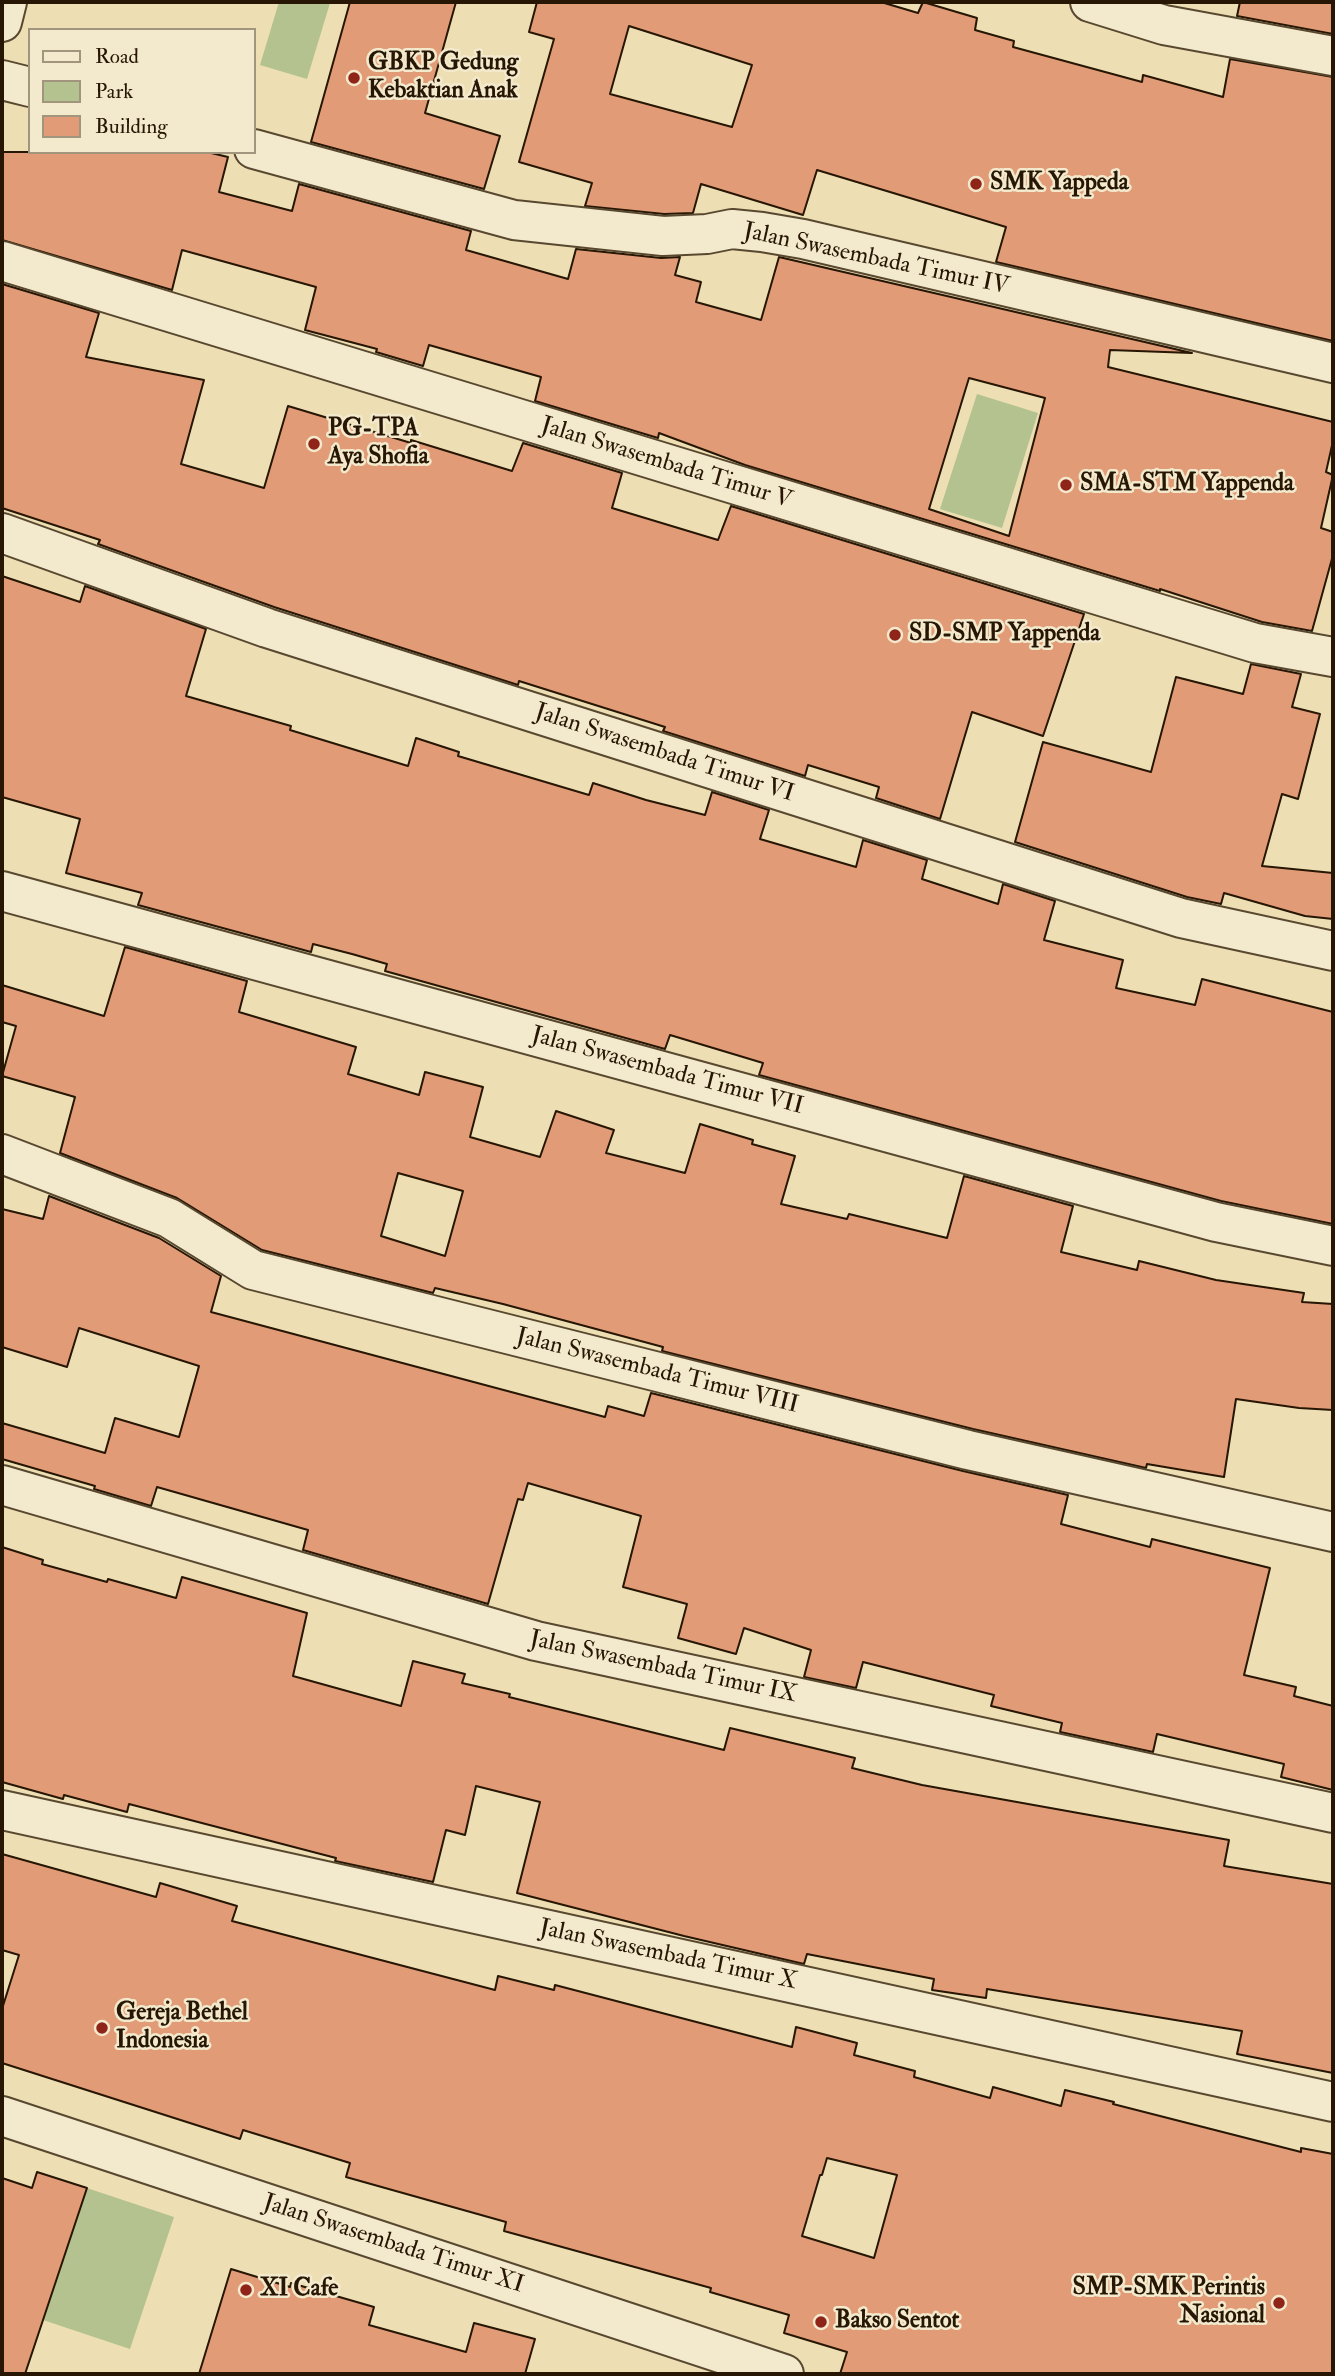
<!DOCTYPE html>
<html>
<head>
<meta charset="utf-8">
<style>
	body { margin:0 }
	#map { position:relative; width:1335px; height:2376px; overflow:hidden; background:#eddeb3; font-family:"IM FELL Double Pica",serif }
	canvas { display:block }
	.frame { position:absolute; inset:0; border:4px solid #261603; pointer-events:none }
	.legend { position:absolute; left:28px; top:28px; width:228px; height:126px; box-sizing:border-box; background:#f3eace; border:2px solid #a1957d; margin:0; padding:9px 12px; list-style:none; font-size:21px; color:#261603 }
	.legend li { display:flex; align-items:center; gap:14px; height:35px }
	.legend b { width:35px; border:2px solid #a1957d }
</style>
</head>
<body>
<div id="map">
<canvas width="1335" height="2376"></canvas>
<div class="frame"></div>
<ul class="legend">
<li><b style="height:9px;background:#f3eace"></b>Road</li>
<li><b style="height:19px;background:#b4c28f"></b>Park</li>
<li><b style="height:19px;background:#e29b77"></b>Building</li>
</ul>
</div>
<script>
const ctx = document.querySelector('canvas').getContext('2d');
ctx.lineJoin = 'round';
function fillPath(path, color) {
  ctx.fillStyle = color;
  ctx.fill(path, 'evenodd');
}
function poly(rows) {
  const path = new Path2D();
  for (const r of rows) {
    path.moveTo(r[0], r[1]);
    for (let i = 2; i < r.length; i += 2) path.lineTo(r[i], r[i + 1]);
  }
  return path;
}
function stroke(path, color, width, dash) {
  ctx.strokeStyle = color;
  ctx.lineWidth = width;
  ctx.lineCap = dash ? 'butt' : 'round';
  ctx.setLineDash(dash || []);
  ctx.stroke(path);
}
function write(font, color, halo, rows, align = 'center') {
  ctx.font = font + ' "IM FELL Double Pica",serif';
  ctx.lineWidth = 5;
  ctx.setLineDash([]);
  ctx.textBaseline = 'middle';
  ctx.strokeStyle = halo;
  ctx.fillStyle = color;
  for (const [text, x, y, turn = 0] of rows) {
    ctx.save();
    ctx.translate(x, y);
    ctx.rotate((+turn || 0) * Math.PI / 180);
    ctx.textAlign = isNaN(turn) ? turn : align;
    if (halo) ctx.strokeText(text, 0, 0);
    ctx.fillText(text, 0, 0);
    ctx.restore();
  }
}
fillPath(poly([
	[279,2,330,3,307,79,260,65],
	[977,394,1038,413,1002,528,940,509],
	[87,2188,174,2217,130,2349,43,2320]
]), '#b4c28f');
const building = poly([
	[350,2,456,2,425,113,500,136,484,189,311,142,350,2],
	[537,2,881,2,918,13,923,2,977,18,975,30,1014,41,1013,47,1142,82,1143,75,1223,97,1230,59,1333,77,1333,341,996,262,1006,227,817,170,803,215,701,184,693,213,664,214,585,206,592,183,519,162,554,39,529,32,537,2],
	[629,26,752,65,732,127,610,94,629,26],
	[1240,2,1333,2,1333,34,1237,16,1240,2],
	[2,152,207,152,228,157,219,192,292,211,299,184,471,231,466,250,568,279,576,249,661,258,680,257,675,275,701,282,696,302,761,320,779,257,1192,353,1110,350,1108,367,1333,422,1333,441,1326,472,1333,475,1321,528,1333,532,1333,555,1312,631,1262,622,1160,589,1160,591,745,465,659,433,658,438,535,401,541,377,429,345,423,366,376,352,377,349,305,330,316,287,182,250,172,290,2,240,2,152],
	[969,378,1045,398,1009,536,929,509,969,378],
	[2,284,99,313,86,357,204,380,181,464,264,488,288,406,411,443,411,440,512,471,523,443,622,473,612,508,718,540,731,506,1084,614,1043,736,972,712,940,819,876,798,879,787,808,765,805,776,663,731,665,727,519,681,518,685,274,607,98,544,100,540,2,508,2,284],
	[2,576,80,602,85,586,206,629,186,696,291,726,290,730,408,766,416,738,459,752,458,756,589,795,593,783,646,800,705,815,712,792,769,810,760,839,856,867,863,840,927,860,922,879,998,904,1003,884,1055,901,1044,940,1123,960,1116,988,1195,1005,1202,979,1333,1012,1333,1224,1221,1201,759,1075,763,1063,670,1035,665,1049,385,971,387,964,352,954,313,944,311,952,138,905,142,893,66,873,80,819,2,797,2,576],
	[1251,664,1301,674,1292,707,1320,714,1298,799,1282,794,1262,866,1333,873,1333,919,1305,916,1224,893,1221,904,1187,897,1015,842,1043,742,1151,772,1176,677,1243,694,1251,664],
	[125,947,247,981,239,1012,356,1047,348,1074,419,1095,425,1072,483,1087,470,1137,540,1157,556,1111,614,1130,606,1153,685,1173,700,1124,753,1140,752,1144,795,1156,781,1204,847,1219,849,1214,947,1238,964,1176,1073,1206,1061,1252,1137,1270,1139,1261,1216,1280,1304,1293,1302,1302,1333,1304,1333,1410,1299,1408,1236,1399,1224,1477,1147,1464,1146,1468,973,1429,662,1351,663,1347,503,1304,435,1288,433,1293,262,1250,177,1198,60,1153,75,1097,2,1076,16,1026,2,1022,2,985,104,1016,125,947],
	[398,1173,463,1191,445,1256,381,1236,398,1173],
	[49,1196,159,1238,221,1276,211,1312,605,1417,608,1406,644,1416,651,1393,963,1471,1068,1495,1061,1524,1150,1547,1152,1539,1270,1568,1244,1675,1296,1687,1294,1696,1333,1706,1333,1790,1281,1777,1284,1764,1157,1734,1153,1752,1060,1732,1062,1723,991,1706,994,1695,863,1662,856,1688,804,1677,811,1650,744,1628,736,1654,678,1638,687,1604,623,1587,641,1516,528,1483,523,1500,518,1499,488,1604,303,1550,308,1530,157,1487,151,1506,94,1489,95,1486,2,1459,2,1423,105,1453,115,1418,179,1437,199,1366,79,1328,67,1367,2,1347,2,1209,43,1219,49,1196],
	[2,1547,43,1560,42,1564,107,1582,108,1579,176,1598,182,1577,307,1613,293,1676,401,1706,413,1661,465,1674,462,1683,510,1694,509,1697,724,1750,730,1728,855,1758,852,1768,922,1785,1229,1840,1224,1866,1333,1884,1333,2073,1237,2054,1242,2031,987,1989,986,1998,932,1990,934,1979,807,1954,804,1964,684,1936,517,1893,540,1802,476,1786,465,1835,446,1830,433,1882,335,1861,336,1858,129,1804,127,1812,64,1795,63,1799,2,1782,2,1547],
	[2,1854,156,1897,160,1883,237,1906,232,1921,495,1990,498,1976,554,1990,555,1985,792,2047,796,2027,857,2043,854,2055,915,2071,914,2077,990,2098,993,2087,1061,2106,1065,2090,1114,2102,1113,2104,1301,2152,1301,2148,1333,2154,1333,2374,840,2374,847,2352,784,2333,789,2315,710,2292,711,2288,504,2231,506,2222,346,2177,350,2163,243,2130,240,2139,2,2063,2,2009,19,1955,2,1950,2,1854],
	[827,2158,897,2175,874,2258,802,2236,820,2175,822,2175,827,2158],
	[37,2172,87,2188,25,2374,2,2374,2,2178,32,2188,37,2172],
	[231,2269,290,2287,291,2283,374,2307,369,2325,466,2352,474,2323,535,2339,525,2374,199,2374,231,2269]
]);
fillPath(building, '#e29b77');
stroke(building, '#261603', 2);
const minor = poly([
	[1090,2,1164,25,1333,56],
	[2,22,7,2],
	[2,80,30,87],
	[254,149,514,220,663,236,707,234,732,229,762,232,803,239,1333,363],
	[2,261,1255,643,1333,657],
	[2,533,267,628,1181,918,1333,951],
	[2,891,1216,1222,1333,1246],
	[2,1154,169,1218,253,1270,968,1450,1333,1532],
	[2,1485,536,1641,1333,1813],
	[2,1810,1333,2102],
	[2,2116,784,2374]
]);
stroke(minor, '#58482f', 42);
stroke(minor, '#f3eace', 38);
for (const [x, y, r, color] of [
	[354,78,7,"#8f2418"],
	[976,184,7,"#8f2418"],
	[314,444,7,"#8f2418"],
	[1066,485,7,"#8f2418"],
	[895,635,7,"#8f2418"],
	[102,2028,7,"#8f2418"],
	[246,2290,7,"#8f2418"],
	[1279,2303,7,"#8f2418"],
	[821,2322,7,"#8f2418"]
]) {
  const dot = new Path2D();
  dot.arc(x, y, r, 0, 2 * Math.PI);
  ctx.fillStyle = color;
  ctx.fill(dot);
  stroke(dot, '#f3eace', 2.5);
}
write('bold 24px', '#261603', '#f3eace', [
	["GBKP Gedung",368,64],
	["Kebaktian Anak",368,92],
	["SMK Yappeda",990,184],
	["PG-TPA",328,430],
	["Aya Shofia",328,458],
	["SMA-STM Yappenda",1080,485],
	["SD-SMP Yappenda",909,635],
	["Gereja Bethel",116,2014],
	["Indonesia",116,2042],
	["SMP-SMK Perintis",1265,2289,"right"],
	["Nasional",1265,2317,"right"],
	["XI Cafe",260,2290],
	["Bakso Sentot",835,2322]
], 'left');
write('24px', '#261603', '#f3eace', [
	["Jalan Swasembada Timur IV",876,260,12],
	["Jalan Swasembada Timur V",666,464,17],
	["Jalan Swasembada Timur VI",664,754,18],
	["Jalan Swasembada Timur VII",667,1072,15],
	["Jalan Swasembada Timur VIII",657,1372,14],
	["Jalan Swasembada Timur IX",663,1668,12],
	["Jalan Swasembada Timur X",668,1956,12],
	["Jalan Swasembada Timur XI",393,2245,18]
]);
</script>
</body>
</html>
